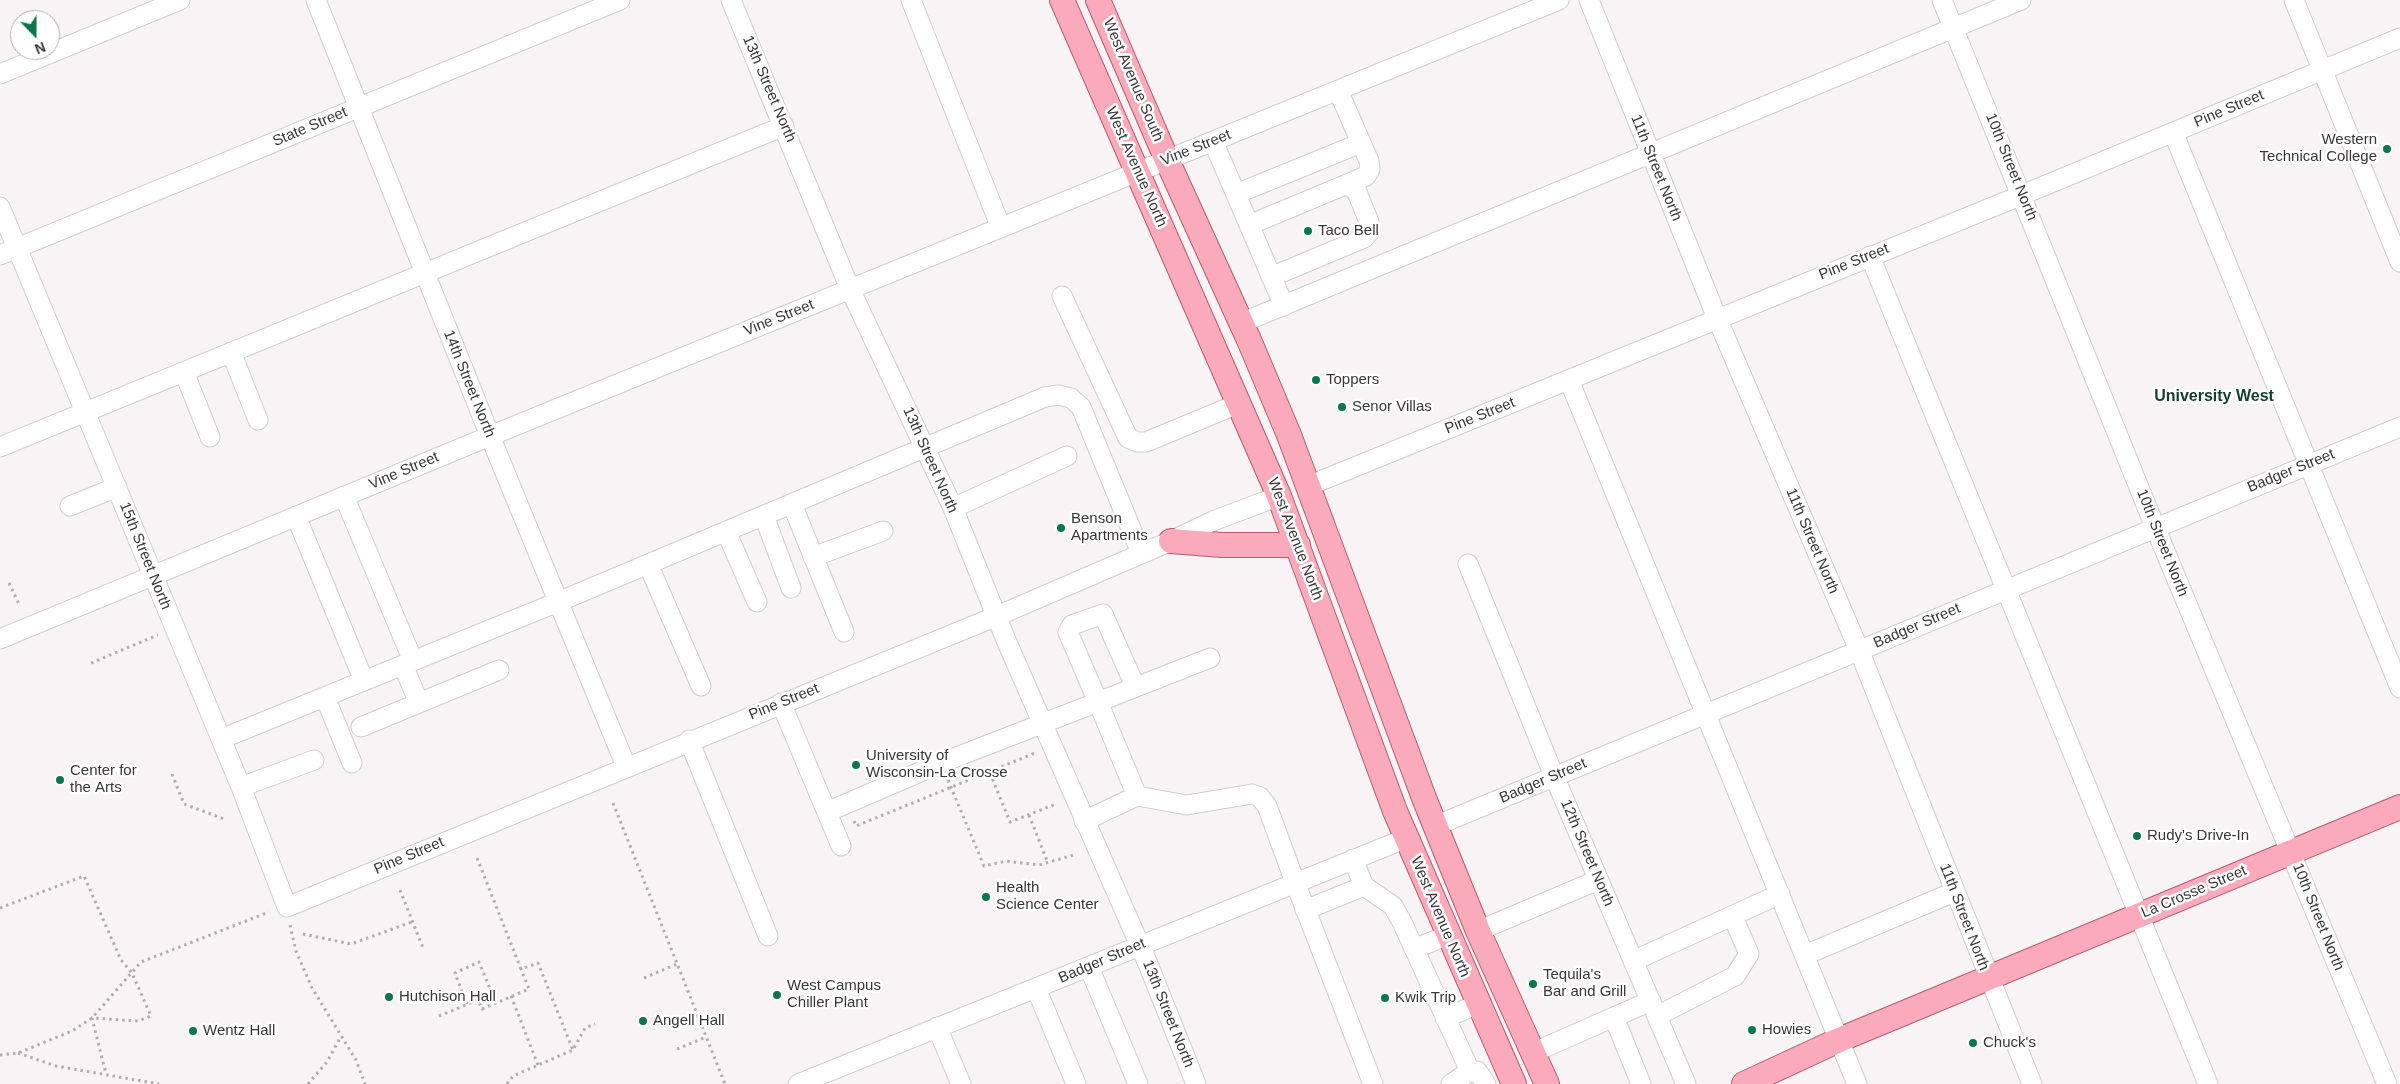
<!DOCTYPE html>
<html>
<head>
<meta charset="utf-8">
<style>
	body { margin:0 }
	#map { position:relative; width:2400px; height:1084px; overflow:hidden; background:#f8f4f5; font-family:Arial,sans-serif }
	canvas { display:block }
	.north { position:absolute; left:10px; top:10px; width:50px; height:50px; box-sizing:border-box; background:#fff; border:1px solid #afafaf; border-radius:50%; rotate:158deg; font-size:14px; font-weight:700; line-height:20px; text-align:center; color:#383636 }
	.north::after { content:''; display:block; margin:auto; width:18px; height:22px; background:#0b754e; clip-path:polygon(50% 0,100% 100%,50% 72%,0 100%) }
</style>
</head>
<body>
<div id="map">
<canvas width="2400" height="1084"></canvas>
<div class="north">N</div>
</div>
<script>
const ctx = document.querySelector('canvas').getContext('2d');
ctx.lineJoin = 'round';
function poly(rows) {
  const path = new Path2D();
  for (const r of rows) {
    path.moveTo(r[0], r[1]);
    for (let i = 2; i < r.length; i += 2) path.lineTo(r[i], r[i + 1]);
  }
  return path;
}
function stroke(path, color, width, dash) {
  ctx.strokeStyle = color;
  ctx.lineWidth = width;
  ctx.lineCap = dash ? 'butt' : 'round';
  ctx.setLineDash(dash || []);
  ctx.stroke(path);
}
function write(font, color, halo, rows, align = 'center') {
  ctx.font = font + ' Arial,sans-serif';
  ctx.lineWidth = 5;
  ctx.setLineDash([]);
  ctx.textBaseline = 'middle';
  ctx.strokeStyle = halo;
  ctx.fillStyle = color;
  for (const [text, x, y, turn = 0] of rows) {
    ctx.save();
    ctx.translate(x, y);
    ctx.rotate((+turn || 0) * Math.PI / 180);
    ctx.textAlign = isNaN(turn) ? turn : align;
    if (halo) ctx.strokeText(text, 0, 0);
    ctx.fillText(text, 0, 0);
    ctx.restore();
  }
}
const minor = poly([
	[316,0,490,436,626,766],
	[731,0,850,289,953,508,1006,640,1148,964,1196,1084],
	[911,0,1001,228],
	[1589,0,1717,318,1859,650,2032,1084],
	[1942,0,2155,527,2387,1084],
	[2294,0,2400,262],
	[0,74,180,0],
	[1338,90,1369,161,1370,169,1366,176,1345,185],
	[2173,132,2400,688],
	[1213,141,1284,306],
	[1236,194,1361,143],
	[0,207,241,787,287,907,997,616,1171,541,1213,521,1279,496],
	[1249,225,1345,185,1352,187,1357,192,1369,222,1370,231,1364,238,1271,277],
	[0,255,620,0],
	[1870,256,2208,1084],
	[1062,296,1128,438,1137,442,1146,442,1240,403],
	[1241,323,2021,0],
	[231,352,258,420],
	[184,372,210,437],
	[1569,380,1857,1084],
	[0,447,784,126],
	[1308,486,2022,195,2400,38],
	[344,496,413,661],
	[792,504,844,632],
	[70,506,117,487],
	[953,508,1067,456],
	[296,516,364,681],
	[764,516,791,588],
	[726,531,757,602],
	[813,557,883,531],
	[648,564,701,686],
	[1468,564,1554,776,1686,1084],
	[0,639,490,436,1559,0],
	[403,665,419,703,499,670],
	[1135,686,1103,614,1072,625,1068,632,1098,702,1210,658],
	[325,697,352,763],
	[781,703,841,846],
	[361,727,419,703],
	[221,739,558,602,1045,397,1058,395,1071,398,1081,407,1141,553],
	[689,740,768,936],
	[241,787,314,760],
	[827,812,941,763,1098,702,1137,796,1187,805,1252,794,1260,797,1267,806,1295,882,1373,1084],
	[1084,821,1137,796],
	[1435,826,2400,427],
	[1353,859,1364,886,1393,906,1402,922,1470,1071,1451,1084],
	[1305,910,1364,886],
	[1478,931,1598,880],
	[1414,949,1448,935],
	[1805,955,1954,892],
	[1633,961,1780,894],
	[1089,967,1138,1084],
	[1036,988,1076,1084],
	[1657,1016,1735,976,1749,954,1733,917],
	[1614,1017,1651,1001],
	[1445,1018,1478,1004],
	[937,1027,961,1084],
	[1532,1053,1614,1017,1641,1084],
	[1470,1071,1477,1071,1486,1084],
	[798,1084,1407,838]
]);
const major = poly([
	[1062,0,1279,496,1395,811,1514,1084],
	[1098,0,1167,160,1249,340,1289,435,1424,798,1478,931,1547,1084],
	[1171,541,1222,545,1298,545],
	[1744,1084,1839,1040,2400,807]
]);
stroke(minor, '#d1cdcd', 21);
stroke(major, '#b45c6f', 26);
stroke(poly([
	[9,583,19,604],
	[91,663,158,635],
	[990,773,1010,822,1056,804],
	[172,774,184,804,224,819],
	[948,780,984,866,1006,861,1039,865,1077,854],
	[613,803,725,1084],
	[1029,815,1048,863],
	[854,821,856,826,1035,753],
	[477,858,521,969,538,963,573,1050],
	[400,890,423,948],
	[0,908,84,876,121,960,132,973,151,1016,138,1021,92,1018,106,1074],
	[290,925,296,951,312,988,356,1060,365,1084],
	[303,934,351,944,412,922],
	[644,978,677,964],
	[511,996,538,1065],
	[467,1004,455,973,479,962,496,1003],
	[439,1016,478,1000,482,1009,529,989,521,969],
	[677,1049,706,1037],
	[18,1053,56,1066,159,1084],
	[0,1055,18,1053,72,1031,92,1018,141,962,269,912],
	[308,1084,327,1062,341,1036],
	[507,1084,513,1076,573,1050,585,1028,595,1024]
]), '#b2aeaf', 3, [2.5, 4]);
stroke(minor, '#fff', 19);
stroke(major, '#faaabb', 24);
for (const [x, y, r, color] of [
	[2387,149,5,"#0b754e"],
	[1308,231,5,"#0b754e"],
	[1316,380,5,"#0b754e"],
	[1342,407,5,"#0b754e"],
	[1061,528,5,"#0b754e"],
	[856,765,5,"#0b754e"],
	[60,780,5,"#0b754e"],
	[2137,836,5,"#0b754e"],
	[986,897,5,"#0b754e"],
	[1533,984,5,"#0b754e"],
	[777,995,5,"#0b754e"],
	[389,997,5,"#0b754e"],
	[1385,998,5,"#0b754e"],
	[643,1021,5,"#0b754e"],
	[1752,1030,5,"#0b754e"],
	[193,1031,5,"#0b754e"],
	[1973,1043,5,"#0b754e"]
]) {
  const dot = new Path2D();
  dot.arc(x, y, r, 0, 2 * Math.PI);
  ctx.fillStyle = color;
  ctx.fill(dot);
  stroke(dot, '#fff', 2);
}
write('15px', '#383636', '#fff', [
	["West Avenue South",1133,80,67],
	["13th Street North",769,89,67],
	["Pine Street",2229,109,-23],
	["State Street",310,127,-23],
	["Vine Street",1196,148,-22],
	["West Avenue North",1136,167,66],
	["10th Street North",2011,167,68],
	["11th Street North",1656,168,68],
	["Pine Street",1854,262,-22],
	["Vine Street",779,318,-22],
	["14th Street North",469,384,68],
	["Pine Street",1480,416,-22],
	["13th Street North",930,460,66],
	["Vine Street",404,471,-23],
	["Badger Street",2291,471,-22],
	["West Avenue North",1295,539,69],
	["11th Street North",1812,541,67],
	["10th Street North",2162,543,68],
	["15th Street North",145,556,68],
	["Badger Street",1917,626,-23],
	["Pine Street",784,702,-22],
	["Badger Street",1543,781,-23],
	["12th Street North",1587,853,67],
	["Pine Street",409,856,-23],
	["La Crosse Street",2194,892,-23],
	["West Avenue North",1440,917,67],
	["11th Street North",1964,917,69],
	["10th Street North",2318,917,68],
	["Badger Street",1102,961,-23],
	["13th Street North",1168,1014,68]
]);
write('15px', '#383636', '#fff', [
	["Western",2377,140,"right"],
	["Technical College",2377,157,"right"],
	["Taco Bell",1318,231],
	["Toppers",1326,380],
	["Senor Villas",1352,407],
	["Benson",1071,519],
	["Apartments",1071,536],
	["University of",866,756],
	["Wisconsin-La Crosse",866,773],
	["Center for",70,771],
	["the Arts",70,788],
	["Rudy's Drive-In",2147,836],
	["Health",996,888],
	["Science Center",996,905],
	["Tequila's",1543,975],
	["Bar and Grill",1543,992],
	["West Campus",787,986],
	["Chiller Plant",787,1003],
	["Hutchison Hall",399,997],
	["Kwik Trip",1395,998],
	["Angell Hall",653,1021],
	["Howies",1762,1030],
	["Wentz Hall",203,1031],
	["Chuck's",1983,1043]
], 'left');
write('bold 16px', '#123e2a', '#fff', [
	["University West",2214,397]
]);
</script>
</body>
</html>
